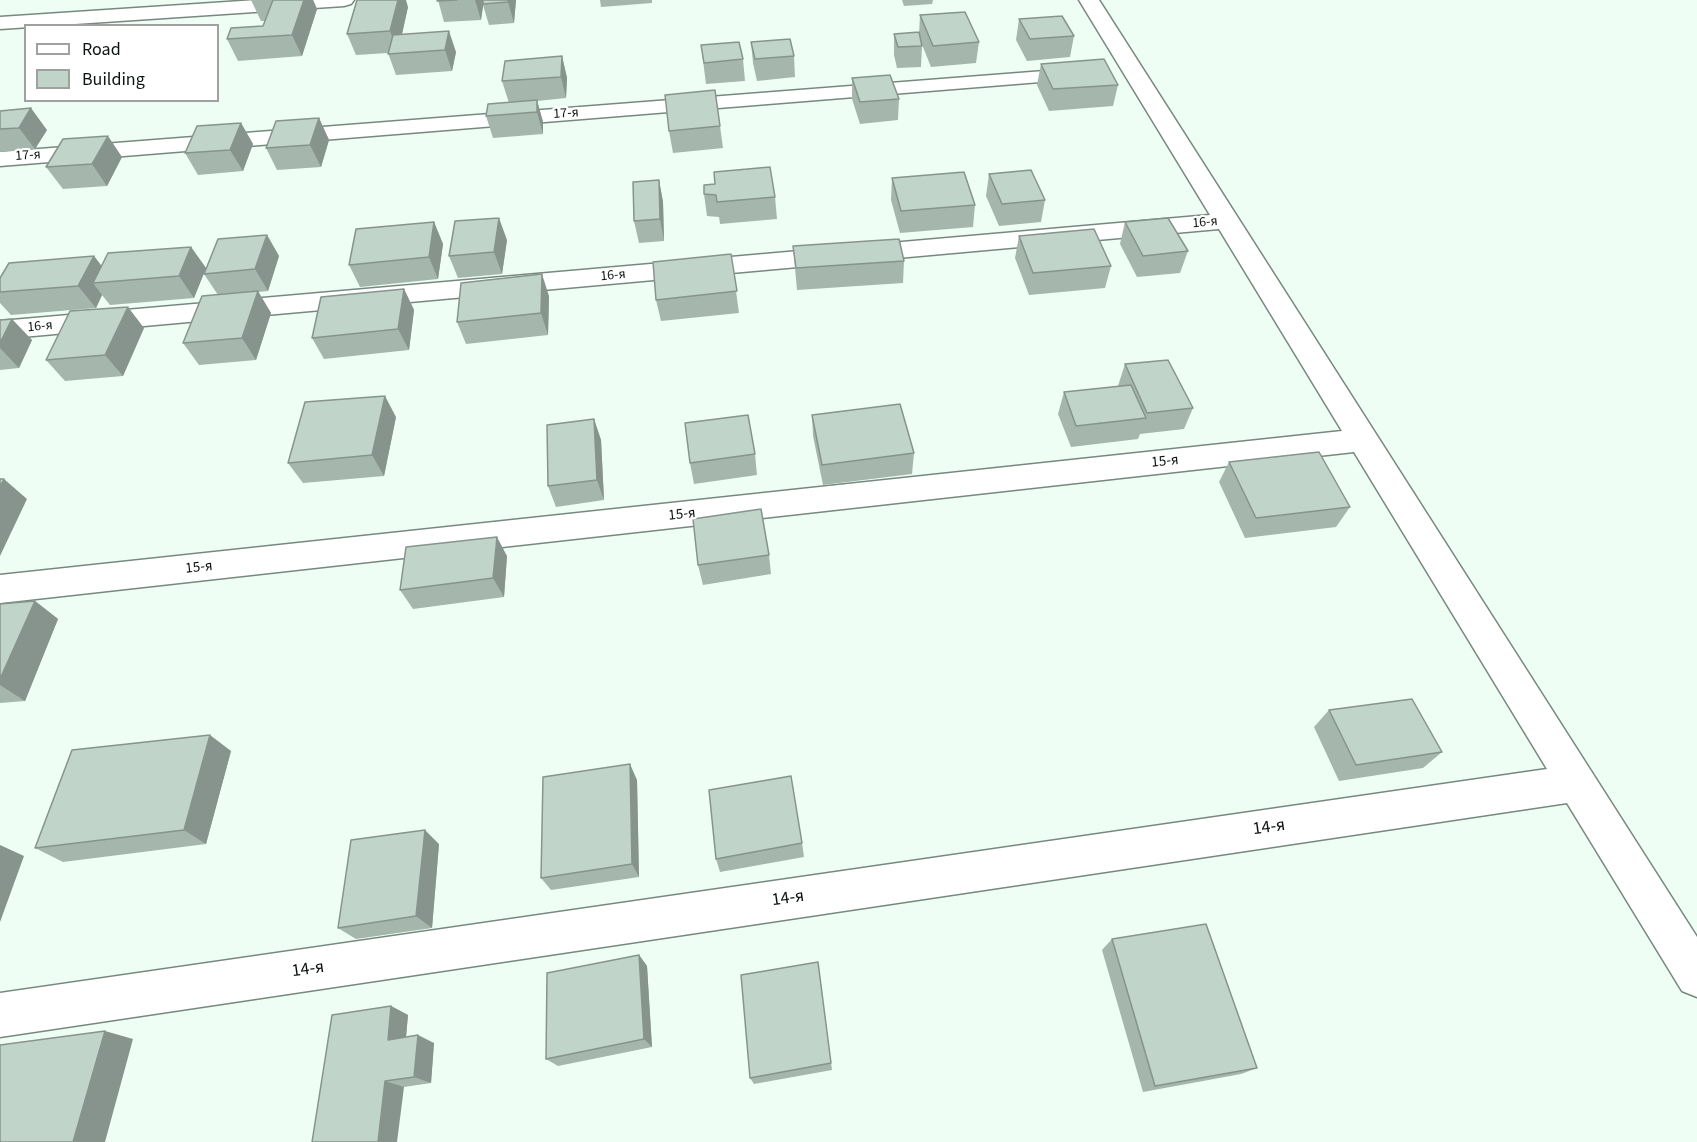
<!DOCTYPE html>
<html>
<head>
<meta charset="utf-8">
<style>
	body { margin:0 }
	#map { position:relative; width:1697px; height:1142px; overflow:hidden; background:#eefef5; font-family:"Source Sans 3",sans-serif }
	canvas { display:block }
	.legend { position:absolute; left:24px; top:24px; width:195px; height:78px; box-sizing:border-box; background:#fff; border:2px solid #9ea19f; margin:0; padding:8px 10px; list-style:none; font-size:18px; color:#0d1410 }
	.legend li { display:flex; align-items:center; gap:12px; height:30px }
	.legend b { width:30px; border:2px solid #9ea19f }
</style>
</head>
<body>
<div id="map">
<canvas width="1697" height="1142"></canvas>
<ul class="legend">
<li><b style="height:8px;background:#fff"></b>Road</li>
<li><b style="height:16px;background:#c0d4c9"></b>Building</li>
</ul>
</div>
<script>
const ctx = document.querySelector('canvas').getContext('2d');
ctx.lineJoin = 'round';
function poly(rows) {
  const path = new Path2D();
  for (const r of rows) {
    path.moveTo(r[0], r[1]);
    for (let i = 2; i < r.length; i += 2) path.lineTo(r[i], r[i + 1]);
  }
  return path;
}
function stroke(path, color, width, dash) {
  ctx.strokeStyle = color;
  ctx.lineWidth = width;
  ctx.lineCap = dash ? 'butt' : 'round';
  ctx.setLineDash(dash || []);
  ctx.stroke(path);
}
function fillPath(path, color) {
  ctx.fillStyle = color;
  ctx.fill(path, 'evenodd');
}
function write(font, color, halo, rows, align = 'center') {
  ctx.font = font + ' "Source Sans 3",sans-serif';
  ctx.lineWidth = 4.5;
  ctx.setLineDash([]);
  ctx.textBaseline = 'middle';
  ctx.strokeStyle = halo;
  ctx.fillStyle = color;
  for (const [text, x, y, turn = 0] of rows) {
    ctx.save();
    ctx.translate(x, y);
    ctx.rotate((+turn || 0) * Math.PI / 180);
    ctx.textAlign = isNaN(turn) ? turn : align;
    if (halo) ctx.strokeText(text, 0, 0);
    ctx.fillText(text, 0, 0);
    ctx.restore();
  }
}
const street = poly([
	[257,0,354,0,351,4,344,6,0,29,0,17,257,0],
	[1079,0,1099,0,1697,937,1697,997,1682,991,1567,803,0,1037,0,993,1547,769,1354,452,0,603,0,575,1342,431,1219,229,0,339,0,321,1210,215,1079,0],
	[1083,68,1090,70,1093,74,1090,78,0,166,0,152,1083,68]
]);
stroke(street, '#77897f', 3);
fillPath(street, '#fff');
fillPath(poly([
	[251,0,313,0,317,9,302,56,238,61,227,39,263,26,265,21,261,21],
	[438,0,516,0,514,23,489,25,483,5,481,20,444,22],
	[600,0,652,0,652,3,601,7],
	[902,0,933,0,932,4,904,6],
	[408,7,402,34,456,52,452,71,396,75,388,53,356,55,347,34],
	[920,15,979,42,976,63,931,67,921,42,922,46,921,67,897,68,894,55,894,34,919,35],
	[1019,19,1074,36,1070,57,1027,61,1016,40],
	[751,42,794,56,795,77,757,81,753,63],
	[701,45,743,59,745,81,706,84],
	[562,56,567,78,566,98,537,101,543,122,543,134,493,138,486,116,509,103,502,81],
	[1041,64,1118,85,1113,106,1049,111,1037,85],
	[852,78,899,99,898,120,860,124,852,99],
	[0,111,47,130,35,149,0,152],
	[319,118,329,140,321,167,277,170,266,148],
	[241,123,253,144,243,171,198,175,185,153],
	[720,126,723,148,673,153,669,131],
	[122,157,107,186,63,189,46,167],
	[989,174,1045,200,1041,222,999,226,986,196],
	[892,178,975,205,973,227,900,233,891,200],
	[659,180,663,202,664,241,639,243,634,221],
	[704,194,775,197,777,219,720,224,719,217,707,216],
	[434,222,443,244,438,279,360,287,349,265],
	[1125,222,1188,251,1180,273,1137,277,1120,244],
	[267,235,279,256,268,291,258,292,271,313,256,360,199,365,183,343,218,295,204,274],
	[1019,236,1111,266,1105,288,1029,295,1015,258],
	[507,240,502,274,458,278,449,256],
	[793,246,904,261,903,283,797,290],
	[191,247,206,268,194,298,110,305,102,295,96,308,11,315,0,303,0,278,94,256,101,266],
	[731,254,739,313,661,321,656,300],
	[404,289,414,310,409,350,324,359,312,338],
	[549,296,548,335,466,344,457,322],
	[0,320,32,340,19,368,0,370],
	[144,328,123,376,65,381,46,360],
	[1125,364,1193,408,1184,429,1140,434,1138,439,1071,447,1058,414,1064,392,1118,386],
	[812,415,914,453,912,474,823,485,813,436],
	[396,417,384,476,303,483,288,463],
	[594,419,601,440,604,500,556,507,548,486],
	[755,454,757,475,694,484,690,463],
	[1229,462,1350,507,1336,527,1245,538,1219,482],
	[769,555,771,574,703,585,698,565],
	[507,556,504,597,413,609,400,590],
	[35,601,58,619,25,701,0,703,0,604],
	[1329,710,1442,752,1423,768,1339,781,1314,727],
	[231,751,206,844,63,862,35,848],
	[637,780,639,877,551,890,541,878],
	[802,843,804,857,720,872,716,859],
	[439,844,432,928,356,939,338,928],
	[1112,939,1257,1068,1241,1074,1143,1092,1102,950],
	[639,955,647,966,652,1047,558,1066,546,1059],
	[818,962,832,1070,754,1084,750,1078],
	[391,1006,408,1015,406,1037,434,1043,431,1083,404,1087,312,1142]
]), '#a5b6ad');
fillPath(poly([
	[304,0,313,0,317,9,302,56,292,35],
	[398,0,406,0,408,7,398,52,390,31],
	[475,0,484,0,481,20],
	[508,0,516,0,514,23,508,2],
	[449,31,456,52,452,71,445,50],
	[562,56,567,78,566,98,561,77],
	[537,100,543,122,543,134,537,112],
	[31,108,47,130,35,149,19,128],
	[319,118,329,140,321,167,310,145],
	[241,123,253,144,243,171,230,150],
	[108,136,122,157,107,186,92,164],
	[659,180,663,202,664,241,660,219],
	[499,218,507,240,502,274,494,252],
	[434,222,443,244,438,279,429,257],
	[267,235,279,256,268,291,255,269],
	[191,247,206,268,194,298,179,276],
	[94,256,111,278,93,283,102,295,96,308,78,286],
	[542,274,549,296,548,335,541,313],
	[404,289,414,310,409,350,398,329],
	[258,291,271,313,256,360,242,338],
	[128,307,144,328,123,376,105,355],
	[12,319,32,340,19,368,0,348,0,343],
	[385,396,396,417,384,476,372,455],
	[594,419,601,440,604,500,597,480],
	[4,479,27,499,0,556,0,487],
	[497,537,507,556,504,597,493,578],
	[35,601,58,619,25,701,0,685,0,679],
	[210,735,231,751,206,844,184,830],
	[630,764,637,780,639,877,632,864],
	[425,830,439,844,432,928,416,916],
	[0,845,24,856,0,922],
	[639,955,647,966,652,1047,644,1039],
	[391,1006,408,1015,405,1048,388,1040],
	[105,1031,133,1039,105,1142,73,1142],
	[418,1035,434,1043,431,1083,414,1077],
	[385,1081,404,1087,397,1142,378,1142]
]), '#86948d');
const building = poly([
	[273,0,304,0,292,35,227,39,231,28,263,26,273,0],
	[357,0,398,0,390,31,347,34,357,0],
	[438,0,457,0,437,1,438,0],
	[483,0,508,0,508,2,483,4,483,0],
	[965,12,979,42,933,46,920,15,965,12],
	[1062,16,1074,36,1030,39,1019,19,1062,16],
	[449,31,445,50,388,54,393,35,449,31],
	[919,32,922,46,898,47,894,34,919,32],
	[790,39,794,56,755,59,751,42,790,39],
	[739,42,743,59,704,63,701,45,739,42],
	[562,56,561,77,502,81,505,61,562,56],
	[1104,59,1118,85,1053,89,1041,64,1104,59],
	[890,75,899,99,860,102,852,78,890,75],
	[715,90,720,126,669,131,665,95,715,90],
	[537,100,537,112,486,116,488,104,537,100],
	[31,108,19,128,0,129,0,111,31,108],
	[319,118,310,145,266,148,276,121,319,118],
	[241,123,230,150,185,153,197,126,241,123],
	[108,136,92,164,46,167,63,139,108,136],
	[770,167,775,197,717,202,716,195,704,194,704,185,715,184,714,172,770,167],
	[1031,170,1045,200,1002,204,989,174,1031,170],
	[964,172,975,205,901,211,892,178,964,172],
	[659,180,660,219,634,221,633,182,659,180],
	[499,218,494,252,449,256,455,221,499,218],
	[1168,218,1188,251,1143,256,1125,222,1168,218],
	[434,222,429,257,349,265,356,229,434,222],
	[1094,229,1111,266,1033,273,1019,236,1094,229],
	[267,235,255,269,204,274,218,239,267,235],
	[899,239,904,261,796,268,793,246,899,239],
	[191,247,179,276,93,283,108,253,191,247],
	[731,254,737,291,656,300,653,262,731,254],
	[94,256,78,286,0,292,0,278,9,263,94,256],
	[542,274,541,313,457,322,461,283,542,274],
	[404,289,398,329,312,338,321,297,404,289],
	[258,291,242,338,183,343,202,296,258,291],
	[128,307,105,355,46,360,70,311,128,307],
	[12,319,0,343,0,320,12,319],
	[1168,360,1193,408,1147,413,1125,364,1168,360],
	[1131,385,1146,418,1076,426,1064,392,1131,385],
	[385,396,372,455,288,463,305,402,385,396],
	[900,404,914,453,822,465,812,415,900,404],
	[748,415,755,454,690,463,685,423,748,415],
	[594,419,597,480,548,486,547,425,594,419],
	[1319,452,1350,507,1256,518,1229,462,1319,452],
	[0,479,4,479,0,487,0,479],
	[761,509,769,555,698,565,693,519,761,509],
	[497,537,493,578,400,590,406,547,497,537],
	[35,601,0,679,0,604,35,601],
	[1412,699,1442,752,1356,765,1329,710,1412,699],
	[210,735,184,830,35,848,72,750,210,735],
	[630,764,632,864,541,878,543,777,630,764],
	[791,776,802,843,716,859,709,790,791,776],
	[425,830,416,916,338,928,351,840,425,830],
	[1206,924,1257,1068,1155,1086,1112,939,1206,924],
	[639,955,644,1039,546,1059,547,973,639,955],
	[818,962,831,1063,750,1078,741,975,818,962],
	[391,1006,388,1040,418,1035,414,1077,385,1081,378,1142,312,1142,332,1015,391,1006],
	[105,1031,73,1142,0,1142,0,1045,105,1031]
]);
fillPath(building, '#c0d4c9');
stroke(building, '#86948d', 1.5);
write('14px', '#0d1410', '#fff', [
	["17-я",566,114,-4],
	["17-я",28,156,-4],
	["16-я",1205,223,-5],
	["16-я",613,276,-5],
	["16-я",40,327,-5]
]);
write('15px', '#0d1410', '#fff', [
	["15-я",1165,462,-6],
	["15-я",682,515,-6],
	["15-я",199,568,-6]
]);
write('18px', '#0d1410', '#fff', [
	["14-я",1269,828,-8],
	["14-я",788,899,-8],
	["14-я",308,970,-8]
]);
</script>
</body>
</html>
